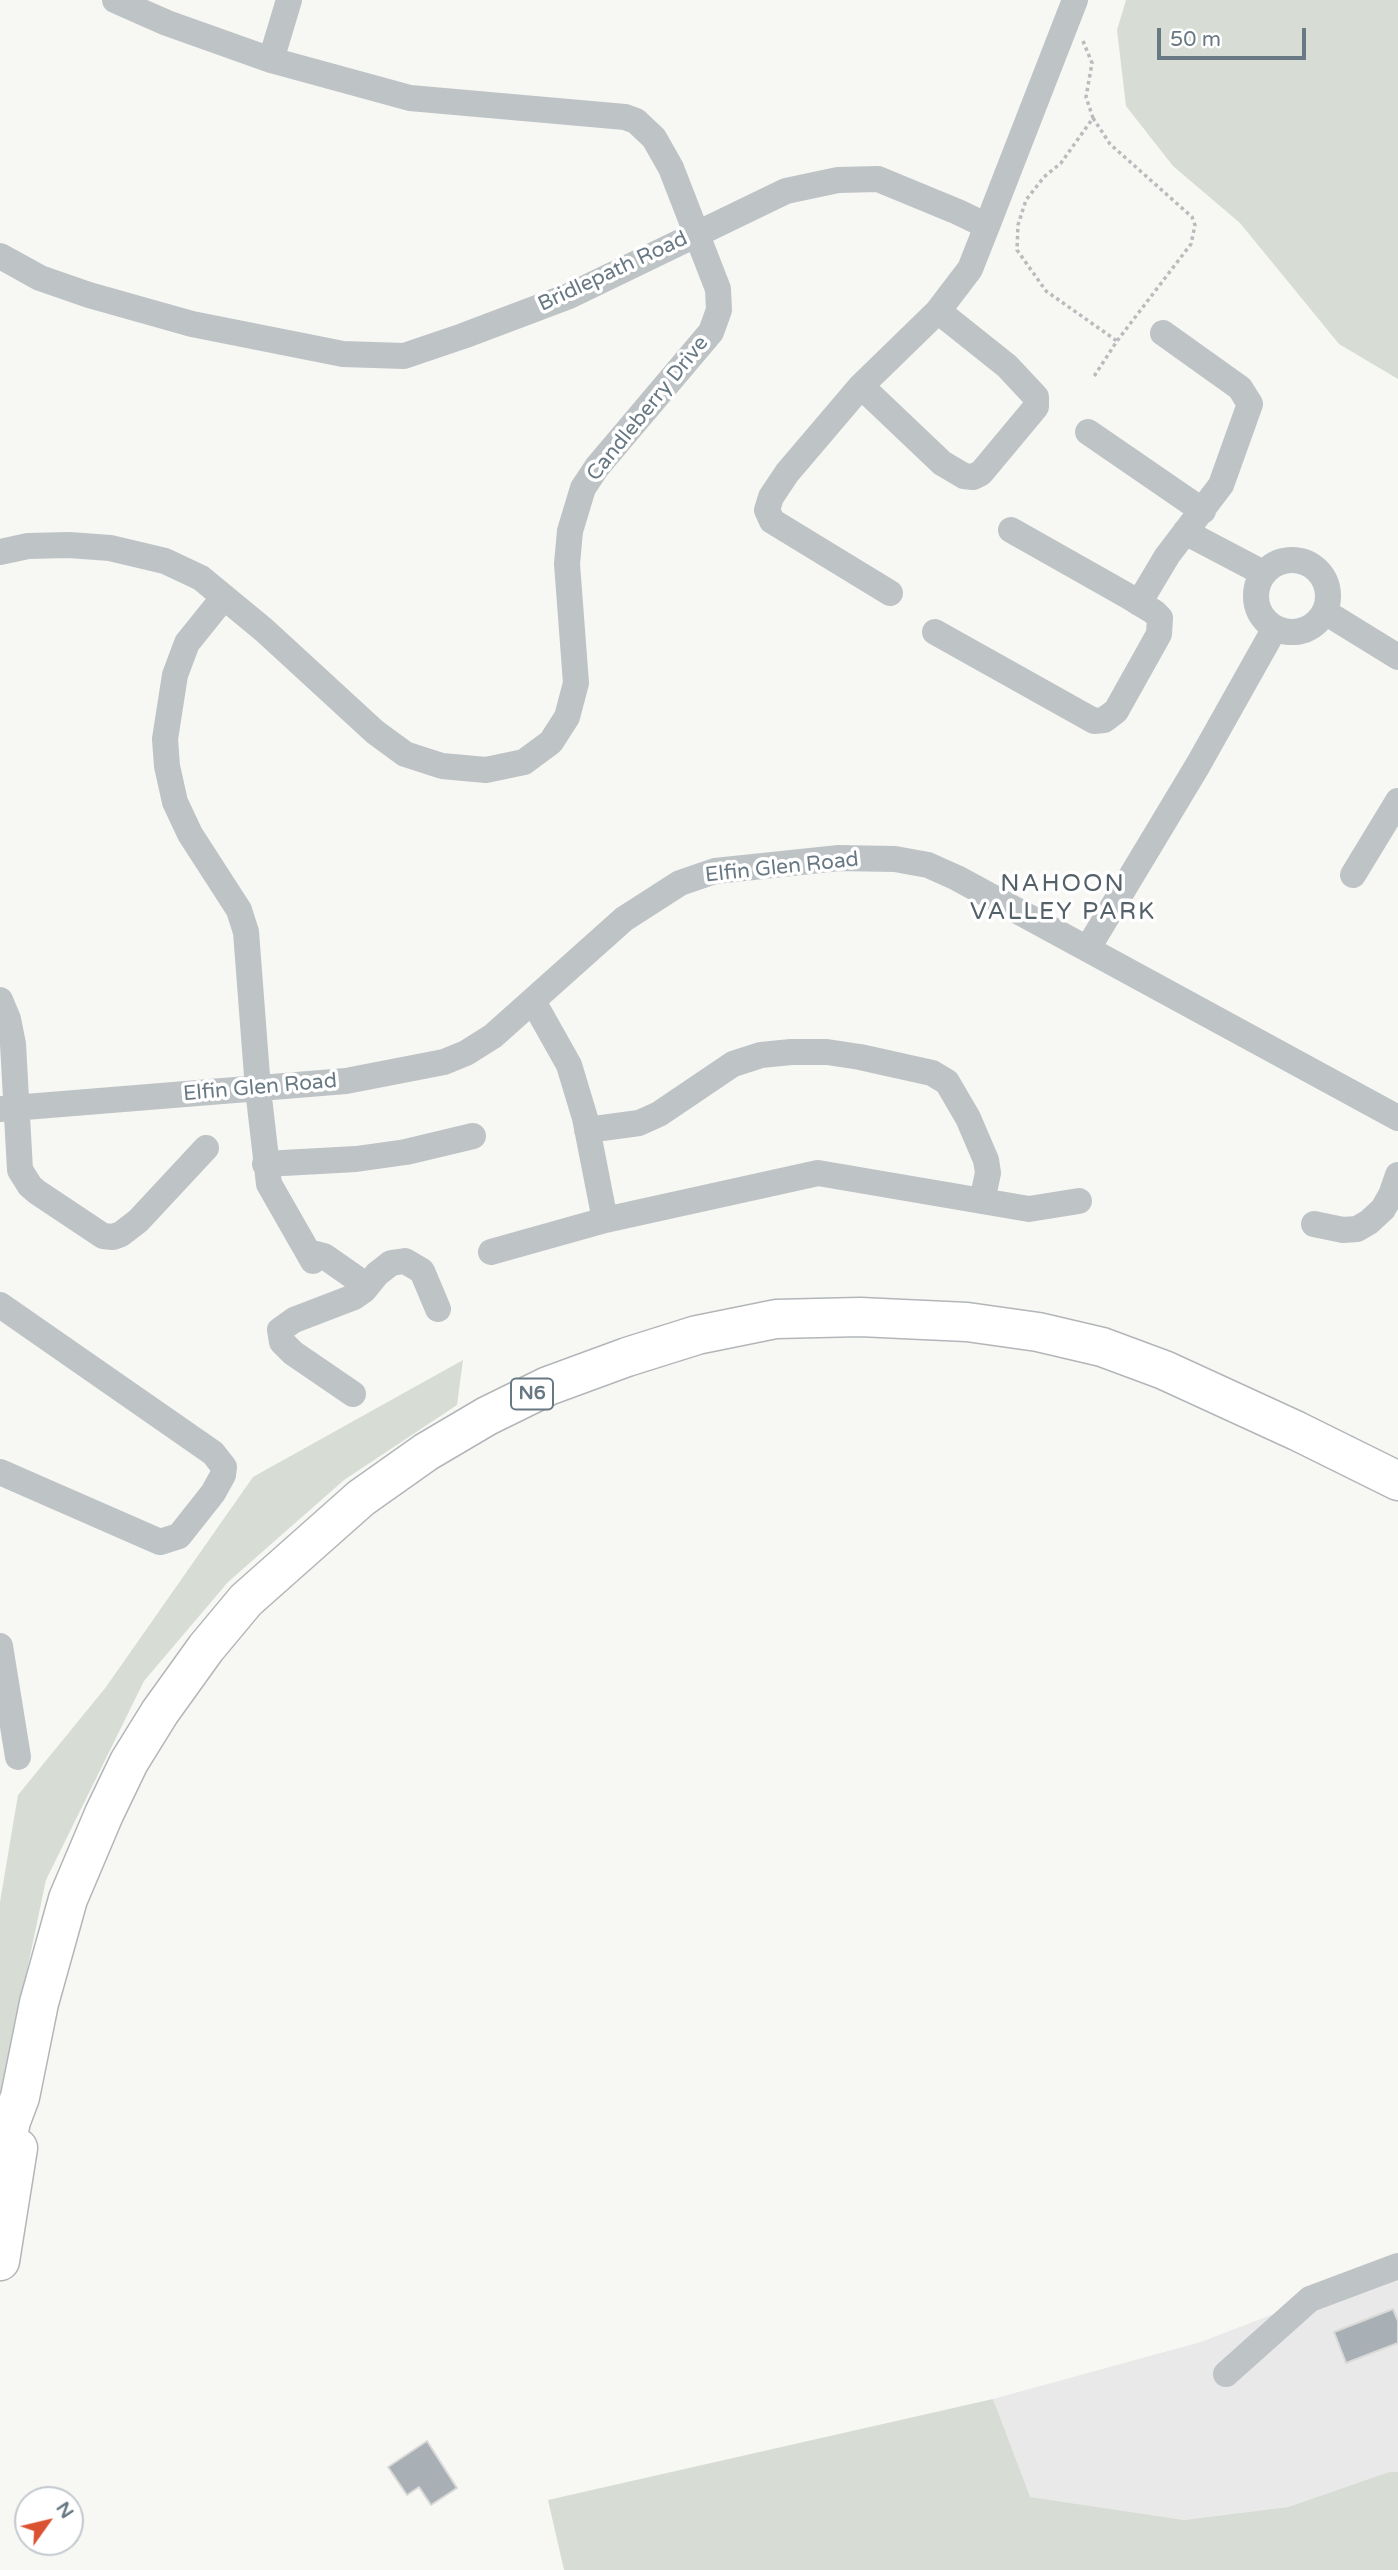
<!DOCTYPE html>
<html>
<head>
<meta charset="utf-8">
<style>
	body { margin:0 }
	#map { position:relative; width:1398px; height:2570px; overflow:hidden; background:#f7f7f4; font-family:"Varela Round",sans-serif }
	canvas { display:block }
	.north { position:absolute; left:14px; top:2486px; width:70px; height:70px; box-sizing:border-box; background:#fff; border:2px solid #c3c9ce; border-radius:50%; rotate:56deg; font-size:19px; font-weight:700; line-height:28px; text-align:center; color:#687984 }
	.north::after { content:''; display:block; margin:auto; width:24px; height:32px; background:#da5231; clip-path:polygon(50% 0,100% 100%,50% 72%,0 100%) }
	.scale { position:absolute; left:1157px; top:28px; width:149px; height:32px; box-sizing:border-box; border:4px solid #687984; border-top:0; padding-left:9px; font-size:21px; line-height:24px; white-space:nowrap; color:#687984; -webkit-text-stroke:5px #fff; paint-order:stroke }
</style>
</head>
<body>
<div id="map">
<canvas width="1398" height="2570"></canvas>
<div class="north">N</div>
<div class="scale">50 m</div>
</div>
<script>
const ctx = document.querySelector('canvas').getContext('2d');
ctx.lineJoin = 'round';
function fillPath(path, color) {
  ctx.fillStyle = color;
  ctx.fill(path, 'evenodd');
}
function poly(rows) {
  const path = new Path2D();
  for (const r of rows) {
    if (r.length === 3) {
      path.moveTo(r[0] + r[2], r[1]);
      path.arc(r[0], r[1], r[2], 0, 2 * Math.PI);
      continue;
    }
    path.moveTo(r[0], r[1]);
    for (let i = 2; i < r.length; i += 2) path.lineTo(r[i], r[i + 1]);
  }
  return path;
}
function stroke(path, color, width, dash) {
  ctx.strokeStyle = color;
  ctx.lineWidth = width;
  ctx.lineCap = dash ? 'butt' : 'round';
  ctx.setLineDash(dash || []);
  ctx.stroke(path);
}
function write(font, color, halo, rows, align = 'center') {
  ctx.font = font + ' "Varela Round",sans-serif';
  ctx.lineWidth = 7;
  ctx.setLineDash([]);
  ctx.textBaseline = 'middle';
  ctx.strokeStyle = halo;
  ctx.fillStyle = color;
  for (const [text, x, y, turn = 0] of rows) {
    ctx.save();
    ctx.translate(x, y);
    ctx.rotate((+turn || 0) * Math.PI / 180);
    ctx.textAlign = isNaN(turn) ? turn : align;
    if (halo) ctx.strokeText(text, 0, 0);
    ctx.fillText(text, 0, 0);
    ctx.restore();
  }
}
fillPath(poly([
	[1398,2266,1398,2472,1389,2472,1288,2507,1184,2520,1029,2497,993,2399,1201,2342]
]), '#e8e9e8');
fillPath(poly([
	[1126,0,1398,0,1398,379,1339,344,1240,223,1173,166,1126,106,1117,30],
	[463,1360,457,1405,344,1480,228,1582,144,1681,46,1880,0,2098,0,1902,18,1795,106,1687,253,1477],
	[993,2399,1030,2497,1184,2520,1288,2507,1389,2472,1398,2472,1398,2570,564,2570,548,2500]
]), '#d7dcd4');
const building = poly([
	[1393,2309,1398,2321,1398,2343,1346,2363,1334,2332,1393,2309],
	[427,2441,457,2488,431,2505,419,2487,407,2495,388,2467,427,2441]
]);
fillPath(building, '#a8b0b5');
stroke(building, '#d9d9d7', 2);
const highway = poly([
	[0,2174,11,2121,20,2097,39,2003,68,1899,104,1814,129,1762,160,1712,206,1648,246,1600,361,1498,426,1452,487,1416,548,1386,627,1357,697,1335,776,1319,860,1317,967,1322,1038,1332,1102,1347,1164,1370,1297,1431,1398,1481],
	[0,2261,18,2148]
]);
stroke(highway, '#b2b6b9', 41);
stroke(poly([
	[1083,41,1092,63,1086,97,1093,118,1061,163,1044,177,1026,200,1018,225,1017,250,1046,291,1117,341],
	[1093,118,1110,144,1192,217,1195,225,1191,244,1117,341,1093,378]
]), '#b9bcbe', 3.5, [3.5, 3.5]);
stroke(poly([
	[271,60,289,0],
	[0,256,40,278,89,295,192,324,343,354,404,356,463,336,569,296,786,191,838,180,878,179,958,212,987,226,1075,0],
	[861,386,942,463,964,476,973,477,981,473,1036,407,1036,397,1007,366,938,311],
	[1088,432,1203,511],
	[1185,532,1263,573],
	[0,552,28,546,69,545,110,548,165,561,201,578,224,597,264,630,375,732,405,754,442,766,486,770,524,762,551,742,567,717,576,683,567,564,570,531,583,488,597,467,711,332,719,310,718,289,671,168,654,138,636,121,625,117,410,98,271,60,167,23,115,0],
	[1292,596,36],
	[890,593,772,521,767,510,771,497,787,473,861,386,938,311,970,269,987,226],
	[224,597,187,643,175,675,165,739,167,766,175,802,190,834,239,910,246,932,258,1089,269,1184,313,1261],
	[1139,603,1167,556,1221,485,1250,404,1240,388,1163,333],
	[1325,612,1398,657],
	[935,632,1094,721,1104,720,1116,711,1159,634,1160,618,1154,612,1126,595,1011,530],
	[1353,875,1398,801],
	[1088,948,1198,765,1275,628],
	[0,1000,8,1019,13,1044,20,1170,30,1186,37,1192,103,1236,113,1237,121,1234,138,1221,206,1148],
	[533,1001,569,1065,585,1118,605,1220],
	[0,1109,346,1081,444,1062,466,1053,493,1036,624,919,680,883,715,871,839,858,895,859,928,865,957,878,1398,1118],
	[587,1130,639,1123,659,1114,733,1064,761,1055,791,1052,827,1052,860,1057,932,1073,947,1082,968,1118,986,1160,988,1173,982,1201],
	[265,1164,356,1159,406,1152,473,1136],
	[1314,1224,1343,1230,1357,1229,1369,1222,1383,1209,1391,1195,1398,1175],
	[308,1252,324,1256,367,1286],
	[491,1252,605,1220,818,1173,1029,1209,1079,1201],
	[0,1305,213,1453,224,1467,223,1475,213,1493,179,1536,160,1542,0,1472],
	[353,1394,293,1353,282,1342,280,1330,294,1320,354,1297,364,1290,377,1274,391,1263,405,1261,422,1271,438,1309],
	[0,1646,18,1757],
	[1226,2374,1310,2299,1398,2266]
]), '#bec3c6', 26);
stroke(highway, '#fff', 38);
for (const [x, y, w] of [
	[532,1394,42]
]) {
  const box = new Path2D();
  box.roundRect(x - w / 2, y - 15.5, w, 31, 5);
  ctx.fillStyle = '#fff';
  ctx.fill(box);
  stroke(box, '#687984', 2);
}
write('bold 19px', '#687984', null, [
	["N6",532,1394]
]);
write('21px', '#687984', '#fff', [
	["Bridlepath Road",613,272,-25],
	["Candleberry Drive",648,409,-51],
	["Elfin Glen Road",782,868,-6],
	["Elfin Glen Road",260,1088,-5]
]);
ctx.letterSpacing = '2px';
write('24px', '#556169', '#fff', [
	["NAHOON",1063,885],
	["VALLEY PARK",1063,913]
]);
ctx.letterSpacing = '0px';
</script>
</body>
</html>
